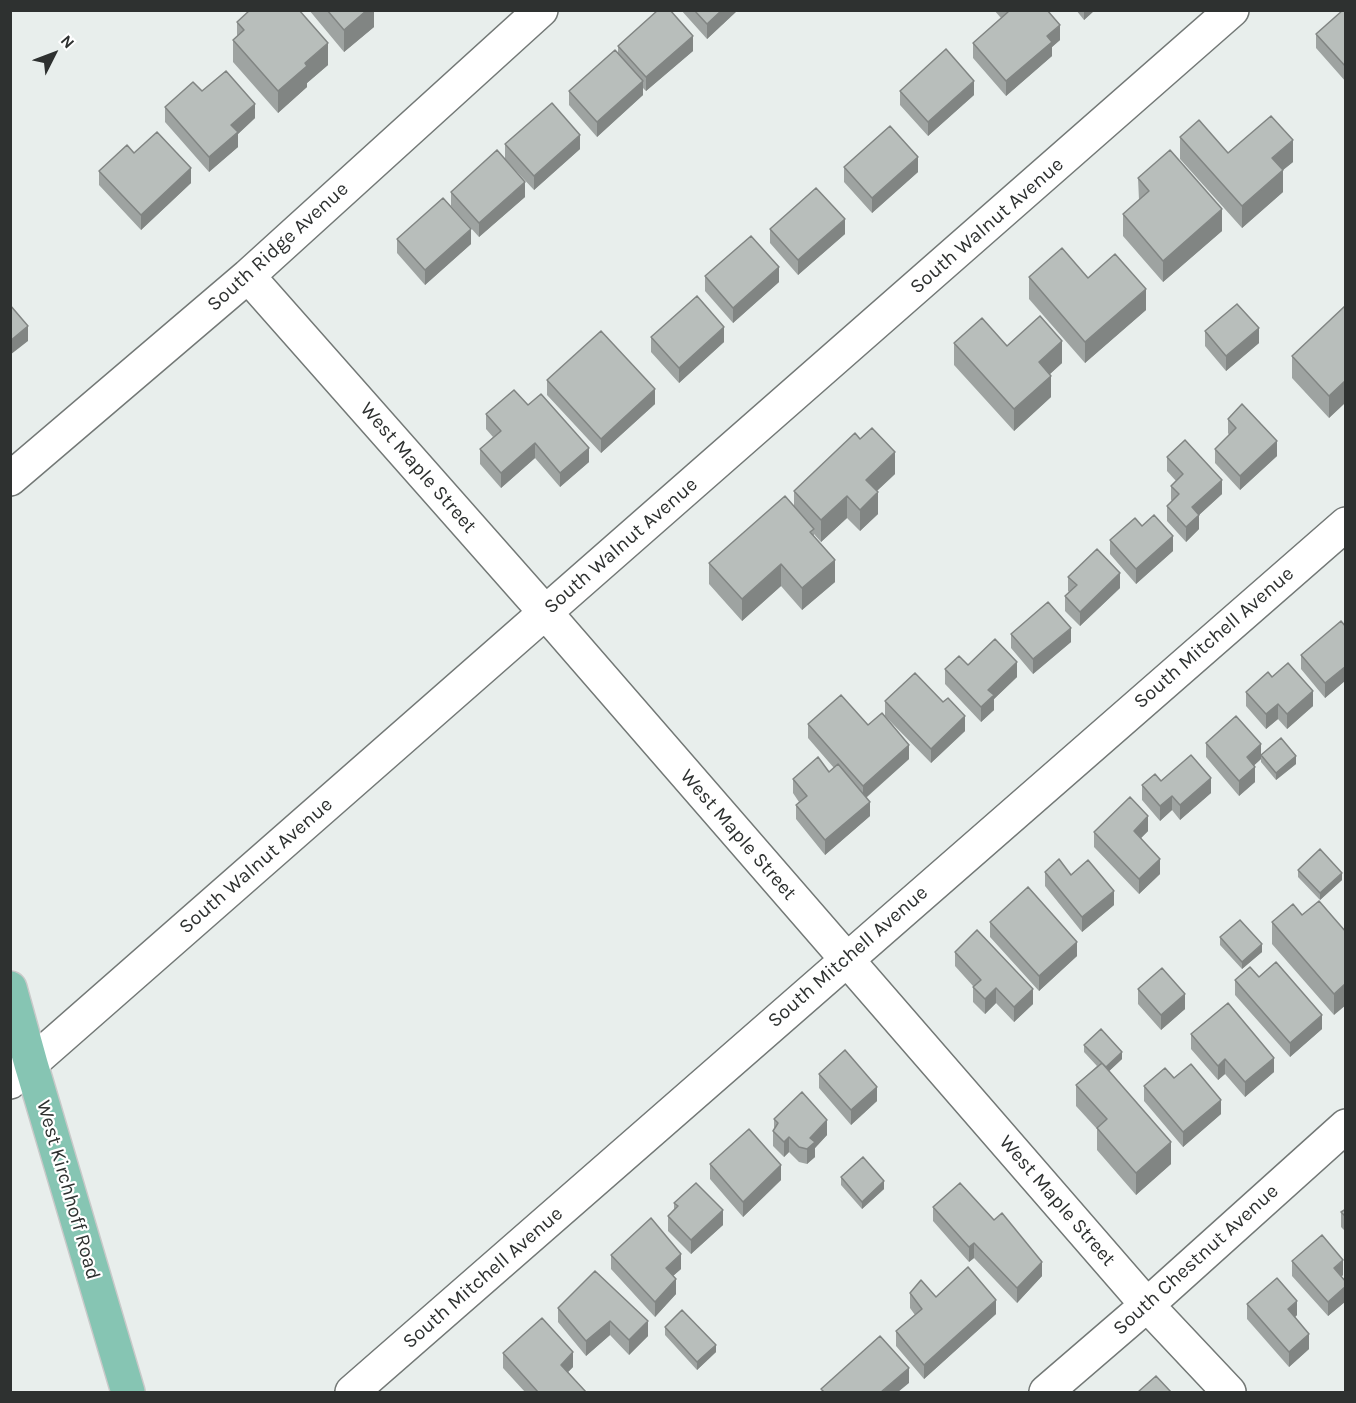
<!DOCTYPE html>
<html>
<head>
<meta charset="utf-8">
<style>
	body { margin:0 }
	#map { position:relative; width:1356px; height:1403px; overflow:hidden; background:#e8eeec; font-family:Karla,sans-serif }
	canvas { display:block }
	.frame { position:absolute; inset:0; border:12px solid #2e3130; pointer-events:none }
	.north { position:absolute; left:24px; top:24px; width:60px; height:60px; -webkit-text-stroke:4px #fff; paint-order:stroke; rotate:48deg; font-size:16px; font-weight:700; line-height:24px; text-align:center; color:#2e3130 }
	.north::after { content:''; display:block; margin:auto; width:21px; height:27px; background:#2e3130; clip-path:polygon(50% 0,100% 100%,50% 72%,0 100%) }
</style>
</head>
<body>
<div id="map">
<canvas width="1356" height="1403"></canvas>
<div class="frame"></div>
<div class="north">N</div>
</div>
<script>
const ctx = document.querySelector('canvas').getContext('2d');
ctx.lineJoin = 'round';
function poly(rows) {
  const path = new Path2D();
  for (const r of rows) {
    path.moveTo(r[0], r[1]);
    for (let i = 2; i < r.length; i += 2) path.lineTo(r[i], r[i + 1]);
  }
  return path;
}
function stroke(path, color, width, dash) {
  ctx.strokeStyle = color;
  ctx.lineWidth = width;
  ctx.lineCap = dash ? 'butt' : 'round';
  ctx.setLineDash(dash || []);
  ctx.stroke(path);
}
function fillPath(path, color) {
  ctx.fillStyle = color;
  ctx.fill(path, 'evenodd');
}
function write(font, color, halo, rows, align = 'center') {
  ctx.font = font + ' Karla,sans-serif';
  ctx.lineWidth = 4.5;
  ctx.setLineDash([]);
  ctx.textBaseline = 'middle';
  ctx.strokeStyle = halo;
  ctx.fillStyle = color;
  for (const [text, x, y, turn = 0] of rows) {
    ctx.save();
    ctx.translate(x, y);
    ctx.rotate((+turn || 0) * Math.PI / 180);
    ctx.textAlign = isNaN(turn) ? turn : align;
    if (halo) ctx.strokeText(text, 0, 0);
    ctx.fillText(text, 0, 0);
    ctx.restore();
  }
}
const minor = poly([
	[248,276,545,612,1147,1305,1229,1392],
	[10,479,248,276,541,10],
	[10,1082,1232,10],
	[352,1392,1346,524],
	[1046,1392,1147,1305,1346,1126]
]);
const major = poly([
	[10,988,31,1064,128,1392]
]);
stroke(minor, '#737876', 36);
stroke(major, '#c9c9c9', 36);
stroke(minor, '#fff', 33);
stroke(major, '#86c5b3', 33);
fillPath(poly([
	[309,10,376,10,374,12,374,27,344,52],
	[681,10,738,10,707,39],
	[994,10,1047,10,1060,40,1052,47,1052,56,1006,96,973,58,973,43,1001,18],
	[1076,10,1095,10,1084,20],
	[1346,10,1346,82,1316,48,1316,34],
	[237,22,328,65,307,83,307,87,278,113,233,62,233,40,237,36],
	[618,46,693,51,646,91,643,88,643,95,597,137,569,105,569,91,618,53],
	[202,91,255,118,238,134,238,147,209,172,165,122,165,107],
	[900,91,974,95,928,136,900,105],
	[1180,137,1228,153,1293,162,1283,170,1283,192,1242,228,1180,159],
	[505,144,580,149,534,190,505,159],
	[134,153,191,183,141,230,99,185,99,171],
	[844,167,918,172,872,213,844,182],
	[1138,178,1222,231,1163,282,1123,236,1123,214,1139,200],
	[451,192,525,197,479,237,451,206],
	[770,229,845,234,798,275,770,243],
	[397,239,471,244,425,285,397,253],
	[705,276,779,282,733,323,705,291],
	[1029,277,1088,278,1146,310,1085,363,1029,299],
	[1346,305,1346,402,1329,418,1292,378,1292,356],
	[1205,331,1259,343,1226,371,1205,346],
	[651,337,724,342,679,383,651,352],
	[954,343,1007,346,1062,363,1050,374,1051,397,1014,431,954,365],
	[547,380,655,404,601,453,547,395],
	[528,405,589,462,560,487,535,458,501,488,480,464,480,449,493,437,486,429,486,414],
	[1228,419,1277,456,1240,490,1215,463,1215,449,1229,435,1228,433],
	[1167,457,1222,494,1199,515,1199,529,1186,542,1167,521,1167,506,1172,501,1171,500,1171,486,1176,481,1167,471],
	[895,474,877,491,878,514,860,531,847,518,821,542,814,534,814,537,835,582,802,610,781,586,742,621,709,584,709,563,794,507,794,491],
	[1142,526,1173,551,1136,584,1110,554,1110,540],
	[1068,577,1120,588,1080,626,1065,611,1065,596,1069,592,1068,591],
	[1346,627,1346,680,1325,698,1301,669,1301,655],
	[1011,634,1071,642,1033,674,1011,648],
	[968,665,1017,677,994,699,994,710,981,722,945,684,945,669],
	[1272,677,1313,706,1287,729,1278,719,1266,729,1246,706,1246,692],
	[885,701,965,731,931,763,885,716],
	[808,724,868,725,909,759,866,798,870,816,825,855,796,819,796,805,799,802,793,793,793,779,829,772,834,768,808,738],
	[1206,743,1261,759,1254,765,1255,782,1239,796,1206,757],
	[1261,755,1296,764,1276,780,1261,762],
	[1161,781,1211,793,1180,820,1172,810,1160,821,1142,800,1142,785],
	[1148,831,1141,838,1160,874,1139,894,1094,847,1094,832],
	[1298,870,1342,880,1320,900,1298,877],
	[1045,872,1071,875,1114,905,1082,932,1045,886],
	[1302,915,1346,932,1334,1015,1272,944,1272,922],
	[990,922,1077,956,1039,991,990,937],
	[1220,937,1262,952,1242,969,1220,945],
	[955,952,1033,1004,1014,1022,996,1003,985,1014,973,1002,973,986,955,966],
	[1259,977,1322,1029,1290,1057,1235,995,1235,980],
	[1138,989,1185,1009,1161,1030,1138,1004],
	[1191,1034,1274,1072,1245,1097,1225,1074,1218,1080,1191,1049],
	[1084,1045,1122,1059,1109,1071,1171,1164,1136,1195,1097,1150,1097,1129,1076,1106,1076,1085,1097,1066,1084,1052],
	[819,1074,877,1101,851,1125,819,1088],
	[1144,1086,1221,1114,1183,1147,1144,1101],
	[774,1119,827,1135,815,1148,815,1157,807,1164,799,1162,789,1152,784,1157,773,1146,773,1131,774,1129],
	[710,1164,781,1180,743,1217,710,1179],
	[841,1177,884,1189,862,1209,841,1185],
	[674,1203,723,1225,691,1254,668,1231,668,1216,674,1209],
	[933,1207,994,1220,1042,1276,1017,1303,974,1258,969,1262,933,1221],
	[1346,1209,1346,1232,1341,1227,1341,1212],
	[611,1255,681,1269,673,1276,676,1294,655,1317,611,1269],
	[1292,1261,1343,1275,1341,1277,1346,1282,1346,1301,1328,1316,1292,1276],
	[595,1271,648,1336,629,1355,610,1335,586,1356,558,1322,558,1308],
	[910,1293,996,1314,924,1379,896,1346,896,1331,915,1315,910,1308],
	[1247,1304,1297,1315,1295,1317,1309,1349,1289,1367,1247,1319],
	[665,1327,716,1352,697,1370,665,1335],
	[503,1353,573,1367,568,1372,586,1392,525,1392,503,1368]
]), '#9ea3a1');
fillPath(poly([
	[367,10,376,10,374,12,374,27,344,52,344,30],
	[722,10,738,10,707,39,707,24],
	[1084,10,1095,10,1084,20],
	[1060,25,1060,40,1052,47,1052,56,1006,96,1006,81,1047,36],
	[693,36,693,51,646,91,646,77],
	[328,43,328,65,307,83,307,87,278,113,278,91,305,63],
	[643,81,643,95,597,137,597,122],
	[974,81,974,95,928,136,928,122],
	[255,104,255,118,238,134,238,147,209,172,209,157,231,125],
	[580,135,580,149,534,190,534,176],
	[1293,140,1293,162,1283,170,1283,192,1242,228,1242,206,1272,158],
	[918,157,918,172,872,213,872,198],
	[191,168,191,183,141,230,141,215],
	[525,182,525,197,479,237,479,223],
	[1222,209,1222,231,1163,282,1163,261],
	[845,219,845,234,798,275,798,260],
	[471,229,471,244,425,285,425,270],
	[779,267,779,282,733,323,733,308],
	[1146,289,1146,310,1085,363,1085,342],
	[28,326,28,341,10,355,10,341],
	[724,327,724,342,679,383,679,368],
	[1259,328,1259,343,1226,371,1226,356],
	[1062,341,1062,363,1039,384,1039,362],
	[1051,376,1051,397,1014,431,1014,409],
	[1346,380,1346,402,1329,418,1329,396],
	[655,389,655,404,601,453,601,439],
	[1277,441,1277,456,1240,490,1240,476],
	[535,443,535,458,501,488,501,473],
	[589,448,589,462,560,487,560,473],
	[895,452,895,474,866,501,866,480],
	[1222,480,1222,494,1199,515,1199,529,1186,542,1186,527,1192,507],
	[878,492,878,514,860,531,860,510],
	[847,496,847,518,821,542,821,520],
	[1173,536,1173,551,1136,584,1136,569],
	[835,560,835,582,802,610,802,588],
	[781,564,781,586,742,621,742,599],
	[1120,573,1120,588,1080,626,1080,612],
	[1071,628,1071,642,1033,674,1033,659],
	[1017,662,1017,677,994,699,994,710,981,722,981,707,988,690],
	[1346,666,1346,680,1325,698,1325,683],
	[1313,691,1313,706,1287,729,1287,714],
	[1278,704,1278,719,1266,729,1266,714],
	[965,716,965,731,931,763,931,749],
	[1261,744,1261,759,1247,772,1247,757],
	[909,745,909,759,863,800,863,786],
	[1296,756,1296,764,1276,780,1276,773],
	[1255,767,1255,782,1239,796,1239,781],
	[1211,778,1211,793,1180,820,1180,805],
	[1172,796,1172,810,1160,821,1160,806],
	[870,802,870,816,825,855,825,840],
	[1148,816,1148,831,1134,845,1134,831],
	[1160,859,1160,874,1139,894,1139,879],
	[1342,873,1342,880,1320,900,1320,893],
	[1114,891,1114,905,1082,932,1082,917],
	[1077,942,1077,956,1039,991,1039,976],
	[1262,944,1262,952,1242,969,1242,962],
	[1346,983,1346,1005,1334,1015,1334,994],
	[996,988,996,1003,985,1014,985,999],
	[1033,989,1033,1004,1014,1022,1014,1007],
	[1185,994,1185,1009,1161,1030,1161,1015],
	[1322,1015,1322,1029,1290,1057,1290,1043],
	[1122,1052,1122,1059,1105,1075,1105,1067],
	[1274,1058,1274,1072,1245,1097,1245,1082],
	[1225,1059,1225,1074,1218,1080,1218,1066],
	[877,1087,877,1101,851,1125,851,1110],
	[1221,1100,1221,1114,1183,1147,1183,1132],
	[827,1120,827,1135,815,1148,815,1157,807,1164,807,1149,810,1138],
	[789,1137,789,1152,784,1157,784,1142],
	[1171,1142,1171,1164,1136,1195,1136,1173],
	[781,1165,781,1180,743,1217,743,1202],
	[884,1181,884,1189,862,1209,862,1202],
	[723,1210,723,1225,691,1254,691,1240],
	[974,1243,974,1258,969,1262,969,1247],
	[681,1254,681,1269,666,1282,666,1268],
	[1343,1260,1343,1275,1334,1283,1334,1268],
	[1042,1262,1042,1276,1017,1303,1017,1288],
	[676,1279,676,1294,655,1317,655,1302],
	[1346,1286,1346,1301,1328,1316,1328,1302],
	[996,1300,996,1314,924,1379,924,1365],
	[1297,1301,1297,1315,1288,1324,1288,1309],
	[610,1321,610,1335,586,1356,586,1341],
	[648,1321,648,1336,629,1355,629,1340],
	[1309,1334,1309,1349,1289,1367,1289,1352],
	[716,1345,716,1352,697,1370,697,1362],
	[573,1352,573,1367,561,1379,561,1365],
	[909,1368,909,1383,898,1392,881,1392]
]), '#818583');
const building = poly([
	[250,10,299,10,328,43,305,63,307,66,278,91,233,40,244,30,237,22,250,10],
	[327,10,367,10,344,30,327,10],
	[658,10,670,10,693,36,646,77,618,46,658,10],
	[694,10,722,10,707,24,694,10],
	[1007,10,1047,10,1060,25,1047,36,1052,42,1006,81,973,43,1008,12,1007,10],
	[1343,10,1346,10,1346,67,1316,34,1343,10],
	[946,49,974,81,928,122,900,91,946,49],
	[615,50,643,81,597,122,569,91,615,50],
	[226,71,255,104,231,125,238,132,209,157,165,107,193,82,202,91,226,71],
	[552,103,580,135,534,176,505,144,552,103],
	[1271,116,1293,140,1272,158,1283,170,1242,206,1180,137,1199,120,1228,153,1271,116],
	[890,126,918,157,872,198,844,167,890,126],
	[157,132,191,168,141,215,99,171,127,145,134,153,157,132],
	[497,150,525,182,479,223,451,192,497,150],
	[1170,150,1222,209,1163,261,1123,214,1149,191,1138,178,1170,150],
	[816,188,845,219,798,260,770,229,816,188],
	[443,198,471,229,425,270,397,239,443,198],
	[751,236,779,267,733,308,705,276,751,236],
	[1062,248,1088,278,1115,254,1146,289,1085,342,1029,277,1062,248],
	[697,296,724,327,679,368,651,337,697,296],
	[1237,304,1259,328,1226,356,1205,331,1237,304],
	[10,305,28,326,10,341,10,305],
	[1346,305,1346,380,1329,396,1292,356,1346,305],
	[1040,316,1062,341,1039,362,1051,376,1014,409,954,343,982,318,1007,346,1040,316],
	[601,331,655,389,601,439,547,380,601,331],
	[514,390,528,405,541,394,589,448,560,473,535,443,501,473,480,449,501,431,486,414,514,390],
	[1242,404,1277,441,1240,476,1215,449,1236,428,1228,419,1242,404],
	[872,428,895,452,866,480,878,492,860,510,847,496,821,520,794,491,855,433,860,439,872,428],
	[1185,440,1222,480,1192,507,1199,515,1186,527,1167,506,1179,494,1171,486,1183,474,1167,457,1185,440],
	[785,496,814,529,810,532,835,560,802,588,781,564,742,599,709,563,785,496],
	[1154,515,1173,536,1136,569,1110,540,1135,518,1142,526,1154,515],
	[1097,549,1120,573,1080,612,1065,596,1077,585,1068,577,1097,549],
	[1048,602,1071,628,1033,659,1011,634,1048,602],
	[1341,621,1346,627,1346,666,1325,683,1301,655,1341,621],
	[995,639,1017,662,988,690,994,695,981,707,945,669,959,656,968,665,995,639],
	[1288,663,1313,691,1287,714,1278,704,1266,714,1246,692,1268,672,1272,677,1288,663],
	[915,673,943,702,948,698,965,716,931,749,885,701,915,673],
	[841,695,868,725,882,713,909,745,863,786,808,724,841,695],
	[1236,716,1261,744,1247,757,1255,767,1239,781,1206,743,1236,716],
	[1281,738,1296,756,1276,773,1261,755,1281,738],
	[1191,755,1211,778,1180,805,1172,796,1160,806,1142,785,1155,774,1161,781,1191,755],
	[818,757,829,772,838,764,870,802,825,840,796,805,807,796,793,779,818,757],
	[1130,797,1148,816,1134,831,1160,859,1139,879,1094,832,1130,797],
	[1320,849,1342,873,1320,893,1298,870,1320,849],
	[1059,859,1071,875,1088,860,1114,891,1082,917,1045,872,1059,859],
	[1028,887,1077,942,1039,976,990,922,1028,887],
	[1319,901,1346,932,1346,983,1334,994,1272,922,1293,904,1302,915,1319,901],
	[1240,920,1262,944,1242,962,1220,937,1240,920],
	[977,930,1033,989,1014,1007,996,988,985,999,973,987,981,980,955,952,977,930],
	[1276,962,1322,1015,1290,1043,1235,980,1250,967,1259,977,1276,962],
	[1162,968,1185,994,1161,1015,1138,989,1162,968],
	[1228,1003,1274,1058,1245,1082,1225,1059,1218,1066,1191,1034,1228,1003],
	[1101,1029,1122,1052,1106,1067,1084,1045,1101,1029],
	[845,1050,877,1087,851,1110,819,1074,845,1050],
	[1102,1063,1171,1142,1136,1173,1097,1128,1107,1119,1076,1085,1102,1063],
	[1191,1064,1221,1100,1183,1132,1144,1086,1165,1068,1174,1078,1191,1064],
	[802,1092,827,1120,810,1138,815,1142,807,1149,799,1147,789,1137,784,1142,773,1131,778,1123,774,1119,802,1092],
	[749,1129,781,1165,743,1202,710,1164,749,1129],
	[863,1157,884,1181,862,1202,841,1177,863,1157],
	[696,1183,723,1210,691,1240,668,1216,678,1206,674,1203,696,1183],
	[960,1183,994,1220,1002,1213,1042,1262,1017,1288,974,1243,969,1247,933,1207,960,1183],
	[1346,1209,1346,1217,1341,1212,1346,1209],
	[651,1218,681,1254,666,1268,676,1279,655,1302,611,1255,651,1218],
	[1322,1235,1343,1260,1334,1268,1346,1282,1346,1286,1328,1302,1292,1261,1322,1235],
	[968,1267,996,1300,924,1365,896,1331,922,1309,910,1293,921,1280,936,1297,968,1267],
	[595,1271,648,1321,629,1340,610,1321,586,1341,558,1308,595,1271],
	[1277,1278,1297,1301,1288,1309,1309,1334,1289,1352,1247,1304,1277,1278],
	[682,1310,716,1345,697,1362,665,1327,682,1310],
	[542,1318,573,1352,561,1365,586,1392,538,1392,503,1353,542,1318],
	[880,1336,909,1368,881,1392,824,1392,821,1389,880,1336],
	[1156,1376,1171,1392,1138,1392,1156,1376]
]);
fillPath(building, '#b8bebb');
stroke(building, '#818583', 1.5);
write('20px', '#2e3130', '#fff', [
	["South Walnut Avenue",987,226,-41],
	["South Ridge Avenue",278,247,-42],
	["West Maple Street",418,468,49],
	["South Walnut Avenue",621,546,-41],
	["South Mitchell Avenue",1214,638,-41],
	["West Maple Street",738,835,49],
	["South Walnut Avenue",256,866,-41],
	["South Mitchell Avenue",848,957,-41],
	["West Kirchhoff Road",68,1190,74],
	["West Maple Street",1057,1201,49],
	["South Chestnut Avenue",1196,1260,-42],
	["South Mitchell Avenue",483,1278,-41]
]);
</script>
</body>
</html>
